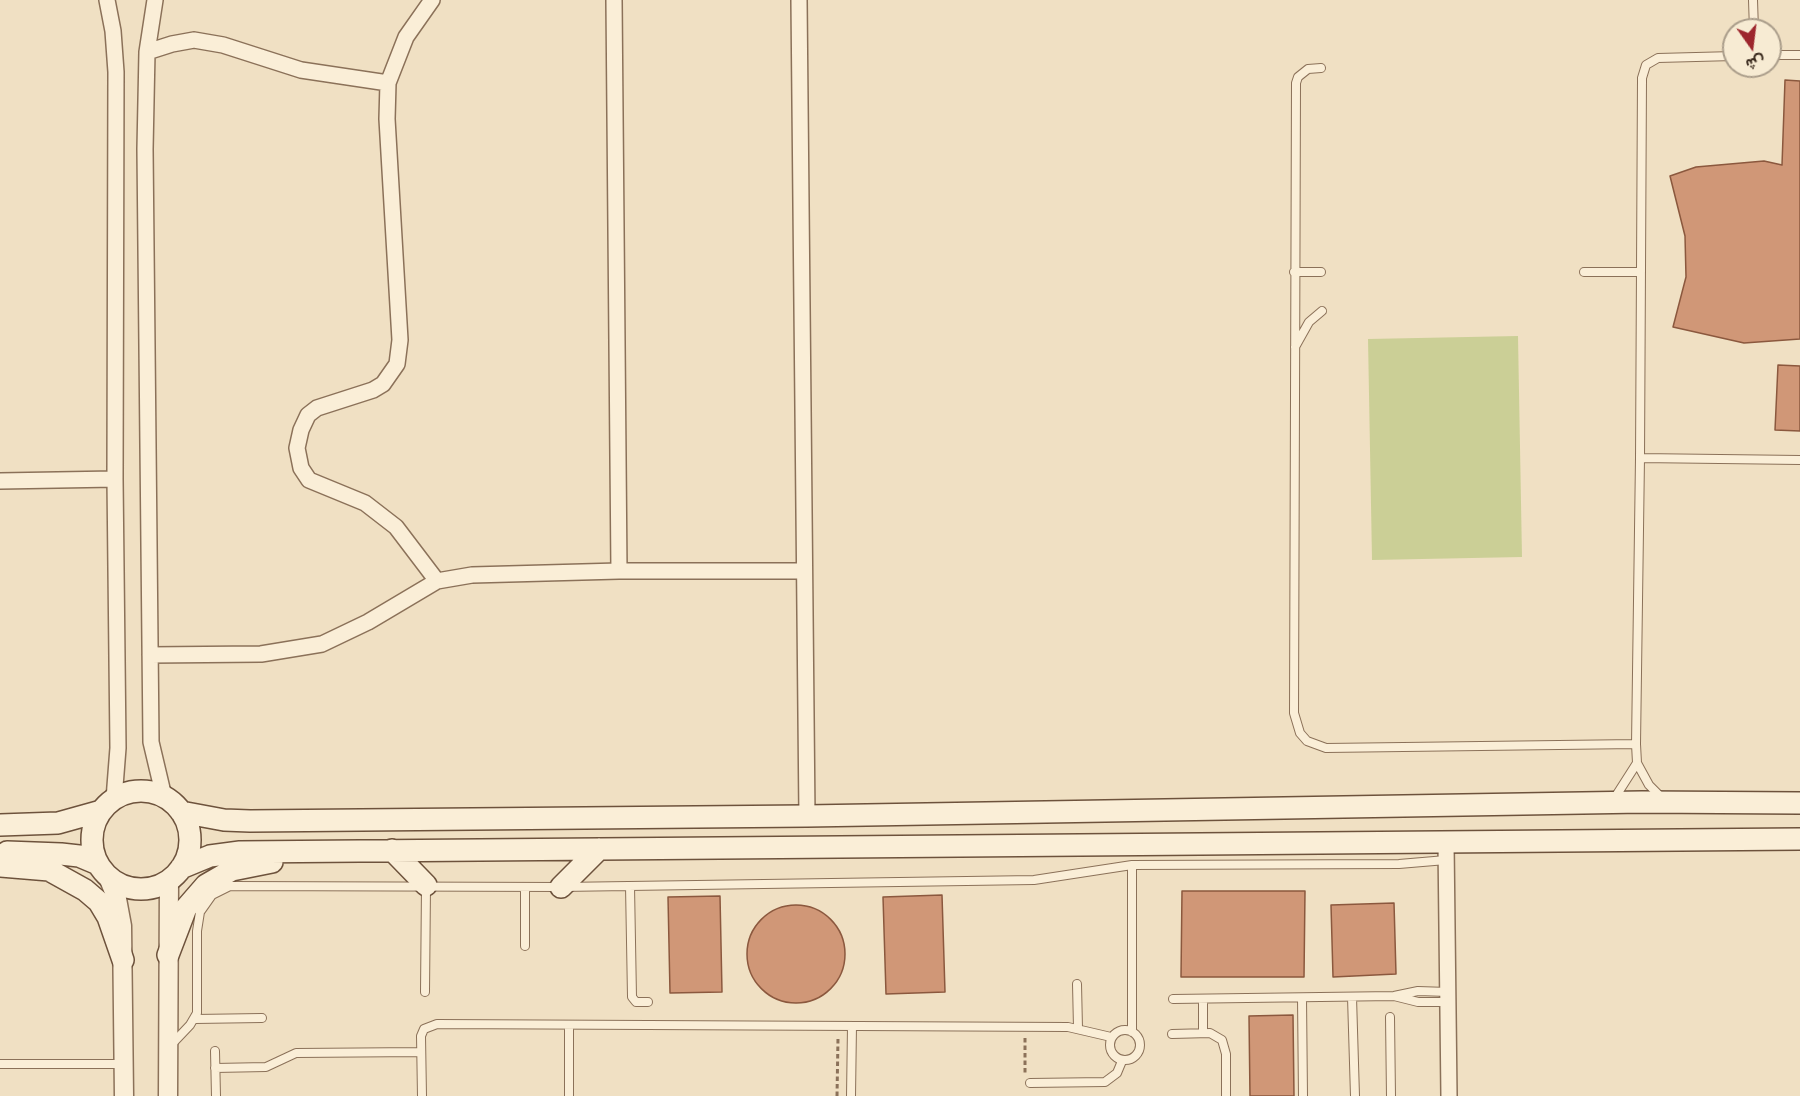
<!DOCTYPE html>
<html>
<head>
<meta charset="utf-8">
<style>
	body { margin:0 }
	#map { position:relative; width:1800px; height:1096px; overflow:hidden; background:#f0e0c3; font-family:"Playfair Display",Vazirmatn,serif }
	canvas { display:block }
	.north { position:absolute; left:1722px; top:18px; width:60px; height:60px; box-sizing:border-box; background:#f7ebd3; border:2px solid #ab9e8b; border-radius:50%; rotate:166deg; font-size:16px; font-weight:700; line-height:24px; text-align:center; color:#3a2a1e }
	.north::after { content:''; display:block; margin:auto; width:21px; height:27px; background:#9d262d; clip-path:polygon(50% 0,100% 100%,50% 72%,0 100%) }
</style>
</head>
<body>
<div id="map">
<canvas width="1800" height="1096"></canvas>
<div class="north">ش</div>
</div>
<script>
const ctx = document.querySelector('canvas').getContext('2d');
ctx.lineJoin = 'round';
function fillPath(path, color) {
  ctx.fillStyle = color;
  ctx.fill(path, 'evenodd');
}
function poly(rows) {
  const path = new Path2D();
  for (const r of rows) {
    if (r.length === 3) {
      path.moveTo(r[0] + r[2], r[1]);
      path.arc(r[0], r[1], r[2], 0, 2 * Math.PI);
      continue;
    }
    path.moveTo(r[0], r[1]);
    for (let i = 2; i < r.length; i += 2) path.lineTo(r[i], r[i + 1]);
  }
  return path;
}
function stroke(path, color, width, dash) {
  ctx.strokeStyle = color;
  ctx.lineWidth = width;
  ctx.lineCap = dash ? 'butt' : 'round';
  ctx.setLineDash(dash || []);
  ctx.stroke(path);
}
fillPath(poly([
	[1518,336,1522,557,1372,560,1368,339]
]), '#cbcf96');
const building = poly([
	[1785,80,1800,81,1800,339,1744,343,1673,327,1686,277,1685,236,1670,176,1696,167,1764,161,1782,165,1785,80],
	[1778,365,1800,366,1800,431,1775,430,1778,365],
	[1182,891,1305,891,1304,977,1181,977,1182,891],
	[942,895,945,992,886,994,883,897,942,895],
	[720,896,722,992,670,993,668,897,720,896],
	[1394,903,1396,974,1333,977,1331,905,1394,903],
	[796,954,49],
	[1293,1015,1294,1096,1250,1096,1249,1016,1293,1015]
]);
fillPath(building, '#d09777');
stroke(building, '#8b583e', 1.5);
const service = poly([
	[1753,0,1754,30],
	[1770,55,1800,55],
	[1321,68,1308,69,1298,77,1296,83,1294,713,1300,733,1307,741,1326,748,1636,744],
	[1294,272,1321,272],
	[1584,272,1641,272],
	[1295,347,1309,322,1322,311],
	[1640,458,1800,460],
	[1662,798,1649,785,1637,763,1636,744,1640,458,1642,78,1646,65,1658,58,1734,56],
	[1614,799,1637,763],
	[1132,865,1132,1032],
	[630,886,632,997,636,1002,648,1002],
	[525,887,525,946],
	[1077,984,1078,1028],
	[425,992,426,887],
	[1394,996,1418,1002,1448,1002],
	[1352,997,1355,1096],
	[1302,998,1303,1096],
	[1173,999,1394,996,1418,991,1448,992],
	[1203,999,1203,1033],
	[1390,1017,1391,1096],
	[195,1019,262,1018],
	[569,1025,569,1096],
	[1125,1045,15],
	[1172,1034,1210,1033,1222,1040,1226,1054,1226,1096],
	[171,1045,190,1025,197,1013,197,931,200,912,212,895,230,886,561,887,1034,880,1132,865,1399,864,1446,860],
	[215,1051,216,1096],
	[0,1064,122,1064],
	[215,1068,266,1067,296,1053,421,1052],
	[1030,1083,1105,1082,1117,1073,1122,1061],
	[422,1096,421,1036,424,1029,437,1024,1068,1027,1111,1037],
	[851,1096,852,1026]
]);
const minor = poly([
	[107,0,113,31,116,72,115,479,118,748,114,799],
	[155,0,147,52,145,149,151,742,164,797],
	[432,0,406,37,388,83,387,119,400,340,397,364,383,384,373,390,317,408,308,415,301,430,297,448,301,468,309,480,365,503,396,527,437,581],
	[614,0,619,571],
	[799,0,807,816],
	[147,52,172,44,194,40,223,45,301,70,388,83],
	[0,481,115,479],
	[150,655,261,654,322,644,368,622,437,581,472,575,619,571,803,571],
	[1446,843,1449,1096]
]);
const tertiary = poly([
	[108,877,117,899,122,926,124,1096],
	[168,1096,169,879]
]);
const secondary = poly([
	[141,840,49],
	[181,812,224,820,250,821,807,816,1642,802,1800,803],
	[0,825,58,823,101,811],
	[392,850,426,885],
	[7,852,61,854,79,856,98,864],
	[0,866,49,870,85,890,99,902,108,917,123,960],
	[181,868,210,856,240,852,1800,839],
	[561,887,599,849],
	[168,955,186,908,206,885,232,870,272,862]
]);
stroke(service, '#8b7159', 10);
stroke(minor, '#8b7159', 18);
stroke(tertiary, '#8b7159', 21);
stroke(secondary, '#6d523c', 24);
stroke(poly([
	[1025,1038,1025,1074],
	[837,1096,838,1038]
]), '#8b7159', 3, [4.5, 3]);
stroke(service, '#faeed7', 8);
stroke(minor, '#faeed7', 15);
stroke(tertiary, '#faeed7', 18);
stroke(secondary, '#faeed7', 21);
</script>
</body>
</html>
